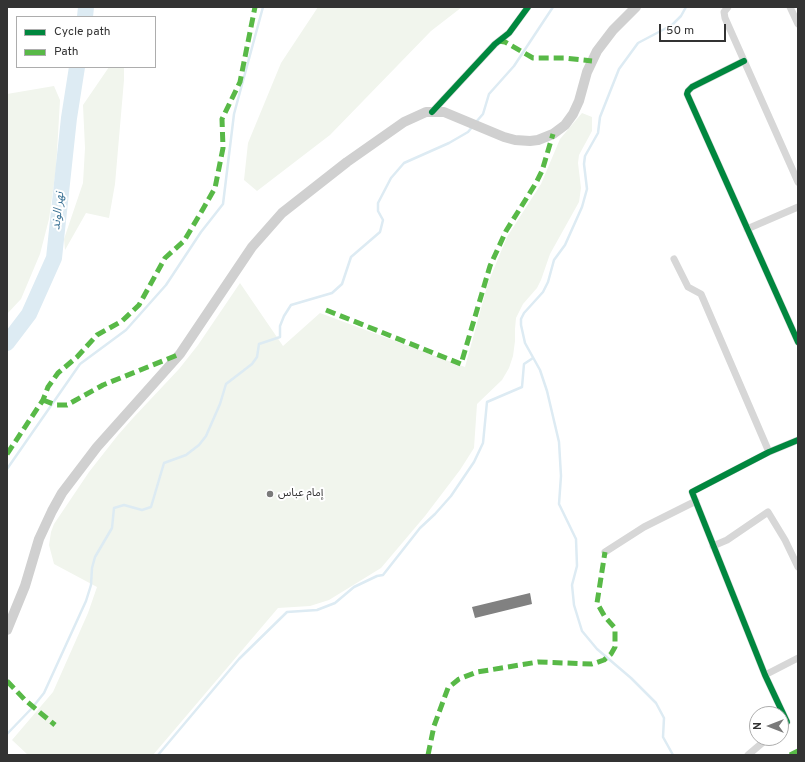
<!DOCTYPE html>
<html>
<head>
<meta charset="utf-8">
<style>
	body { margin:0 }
	#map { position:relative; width:805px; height:762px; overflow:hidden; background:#fff; font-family:Overpass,sans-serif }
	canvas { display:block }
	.frame { position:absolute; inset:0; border:8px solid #333; pointer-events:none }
	.legend { position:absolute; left:16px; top:16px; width:140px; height:52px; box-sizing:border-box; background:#fff; border:1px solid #adadad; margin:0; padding:5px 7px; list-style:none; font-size:12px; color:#333 }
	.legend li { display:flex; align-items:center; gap:8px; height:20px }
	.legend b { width:20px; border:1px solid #adadad }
	.north { position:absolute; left:749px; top:706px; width:40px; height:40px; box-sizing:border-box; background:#fff; border:1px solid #adadad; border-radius:50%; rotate:270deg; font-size:11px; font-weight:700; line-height:16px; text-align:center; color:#333 }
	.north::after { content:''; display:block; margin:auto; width:14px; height:18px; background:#7a7a7a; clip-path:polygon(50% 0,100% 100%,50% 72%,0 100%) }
	.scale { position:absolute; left:659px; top:24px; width:67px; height:18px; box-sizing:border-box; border:2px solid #333; border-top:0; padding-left:5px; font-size:12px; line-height:14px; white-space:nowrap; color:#333; -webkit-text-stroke:3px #fff; paint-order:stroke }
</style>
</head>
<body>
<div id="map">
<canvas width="805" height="762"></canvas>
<div class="frame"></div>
<ul class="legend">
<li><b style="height:5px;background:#00873e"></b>Cycle path</li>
<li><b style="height:5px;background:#58b947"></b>Path</li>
</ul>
<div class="north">N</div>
<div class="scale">50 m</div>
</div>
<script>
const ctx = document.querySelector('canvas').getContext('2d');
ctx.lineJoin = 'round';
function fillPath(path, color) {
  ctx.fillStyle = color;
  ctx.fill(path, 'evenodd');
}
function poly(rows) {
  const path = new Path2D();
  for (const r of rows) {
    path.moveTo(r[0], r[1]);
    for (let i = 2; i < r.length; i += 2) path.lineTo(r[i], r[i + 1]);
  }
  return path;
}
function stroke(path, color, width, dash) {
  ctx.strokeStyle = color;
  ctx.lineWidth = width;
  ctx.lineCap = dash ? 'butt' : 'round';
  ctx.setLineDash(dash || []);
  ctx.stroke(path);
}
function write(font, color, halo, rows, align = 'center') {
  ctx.font = font + ' Overpass,"Noto Sans Arabic",sans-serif';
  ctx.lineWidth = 4;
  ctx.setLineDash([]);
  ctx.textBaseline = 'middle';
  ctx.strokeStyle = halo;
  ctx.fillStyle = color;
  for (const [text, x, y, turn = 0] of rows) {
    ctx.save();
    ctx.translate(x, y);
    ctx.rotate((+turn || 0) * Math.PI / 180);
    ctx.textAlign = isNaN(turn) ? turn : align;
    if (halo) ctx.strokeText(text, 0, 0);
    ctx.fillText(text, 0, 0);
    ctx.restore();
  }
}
fillPath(poly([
	[318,7,462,7,431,31,330,135,257,191,244,180,248,143,281,63],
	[109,67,124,67,124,80,115,184,109,218,86,213,65,250,64,239,83,183,85,148,83,105],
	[54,86,60,100,56,169,49,219,40,254,21,299,7,314,7,94],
	[582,113,592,117,592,131,579,155,578,163,581,188,579,202,550,254,541,280,537,288,523,304,516,318,515,329,515,341,513,356,509,368,502,380,477,404,474,448,460,470,425,516,381,568,329,600,310,606,278,608,153,755,28,755,12,740,53,692,88,613,97,587,54,564,49,545,51,532,54,524,89,472,118,435,133,418,179,369,198,345,240,283,283,346,320,313,465,367,488,283,507,237,541,184,560,139]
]), '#f1f5ed');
stroke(poly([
	[476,122,483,114,489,94,514,66,553,7],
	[7,469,80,364,126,330,166,285,201,232,223,204,234,114,263,7],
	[7,734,32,708,44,693,86,601,91,585,92,568,95,557,112,528,114,508,124,505,142,510,151,507,164,463,186,455,199,445,206,436,220,404,226,384,252,364,257,357,259,344,280,337,280,326,284,316,291,305,332,293,342,284,351,257,380,232,383,220,378,211,378,203,391,178,404,163,449,143,468,132,473,126],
	[158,755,239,659,287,612,317,610,335,603,354,587,377,576,383,575,420,528,435,514,451,496,474,462,483,443,487,402,522,387,524,364,533,358],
	[673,755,663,737,664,718,656,703,631,678,597,649,582,631,574,605,572,585,577,566,576,539,559,504,561,476,559,442,547,391,540,370,525,343,521,325,521,319,524,313,543,292,548,282,554,260,565,245,582,207,587,189,584,164,585,156,598,133,600,117,619,69,638,43,672,25,681,16,686,7]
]), '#ddebf3', 2.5);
stroke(poly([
	[85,17,86,7],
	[7,343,29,314,54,258,69,118,77,67]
]), '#ddebf3', 16);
fillPath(poly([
	[530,593,532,604,475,618,472,607]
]), '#818181');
stroke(poly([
	[728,7,724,12,725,18,798,182],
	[790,7,798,24],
	[744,61,692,87,688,91,687,94,798,342],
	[432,112,495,44,509,33,528,7],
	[747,229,798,207],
	[674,259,688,287,701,294,769,452],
	[713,546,727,540,768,512,785,540,798,567],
	[605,552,644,527,696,501],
	[765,675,798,658],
	[781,727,787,722,765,675,692,492,769,452,798,440],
	[748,755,768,738]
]), '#d7d7d7', 7);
stroke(poly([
	[7,630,25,586,39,539,52,511,62,493,97,447,180,354,252,247,282,213,347,162,404,122,426,112,444,112,504,137,515,140,530,141,538,140,553,134,565,125,573,114,579,101,587,72,597,51,613,30,636,7]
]), '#d0d0d0', 10);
stroke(poly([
	[498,41,505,42,533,58,565,58,592,61],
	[326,310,461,364,490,266,506,231,536,183,542,171,553,134],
	[43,400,56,405,67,405,103,385,180,354],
	[7,454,43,400,48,387,58,373,77,357,97,335,122,321,139,305,165,258,184,241,203,209,215,188,223,148,222,119,240,82,255,7],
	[7,681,25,700,55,725],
	[428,755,434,726,448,688,459,679,477,672,538,662,592,664,604,660,611,654,615,647,615,628,605,617,597,603,605,552],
	[790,755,798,751]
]), '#58b947', 5, [10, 5]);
stroke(poly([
	[744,61,692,87,688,91,687,94,798,342],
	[432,112,495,44,509,33,528,7],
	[781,727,787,722,765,675,692,492,769,452,798,440]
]), '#00873e', 6);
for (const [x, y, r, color] of [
	[270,494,4,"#7a7a7a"]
]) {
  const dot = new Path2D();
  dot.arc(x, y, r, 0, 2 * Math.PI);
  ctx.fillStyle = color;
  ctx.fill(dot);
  stroke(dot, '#fff', 1.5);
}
write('11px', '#333', '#fff', [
	["إمام عباس",278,494]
], 'left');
write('italic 12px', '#3f7597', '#fff', [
	["نهر الوند",59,211,-84]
]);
</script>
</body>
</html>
